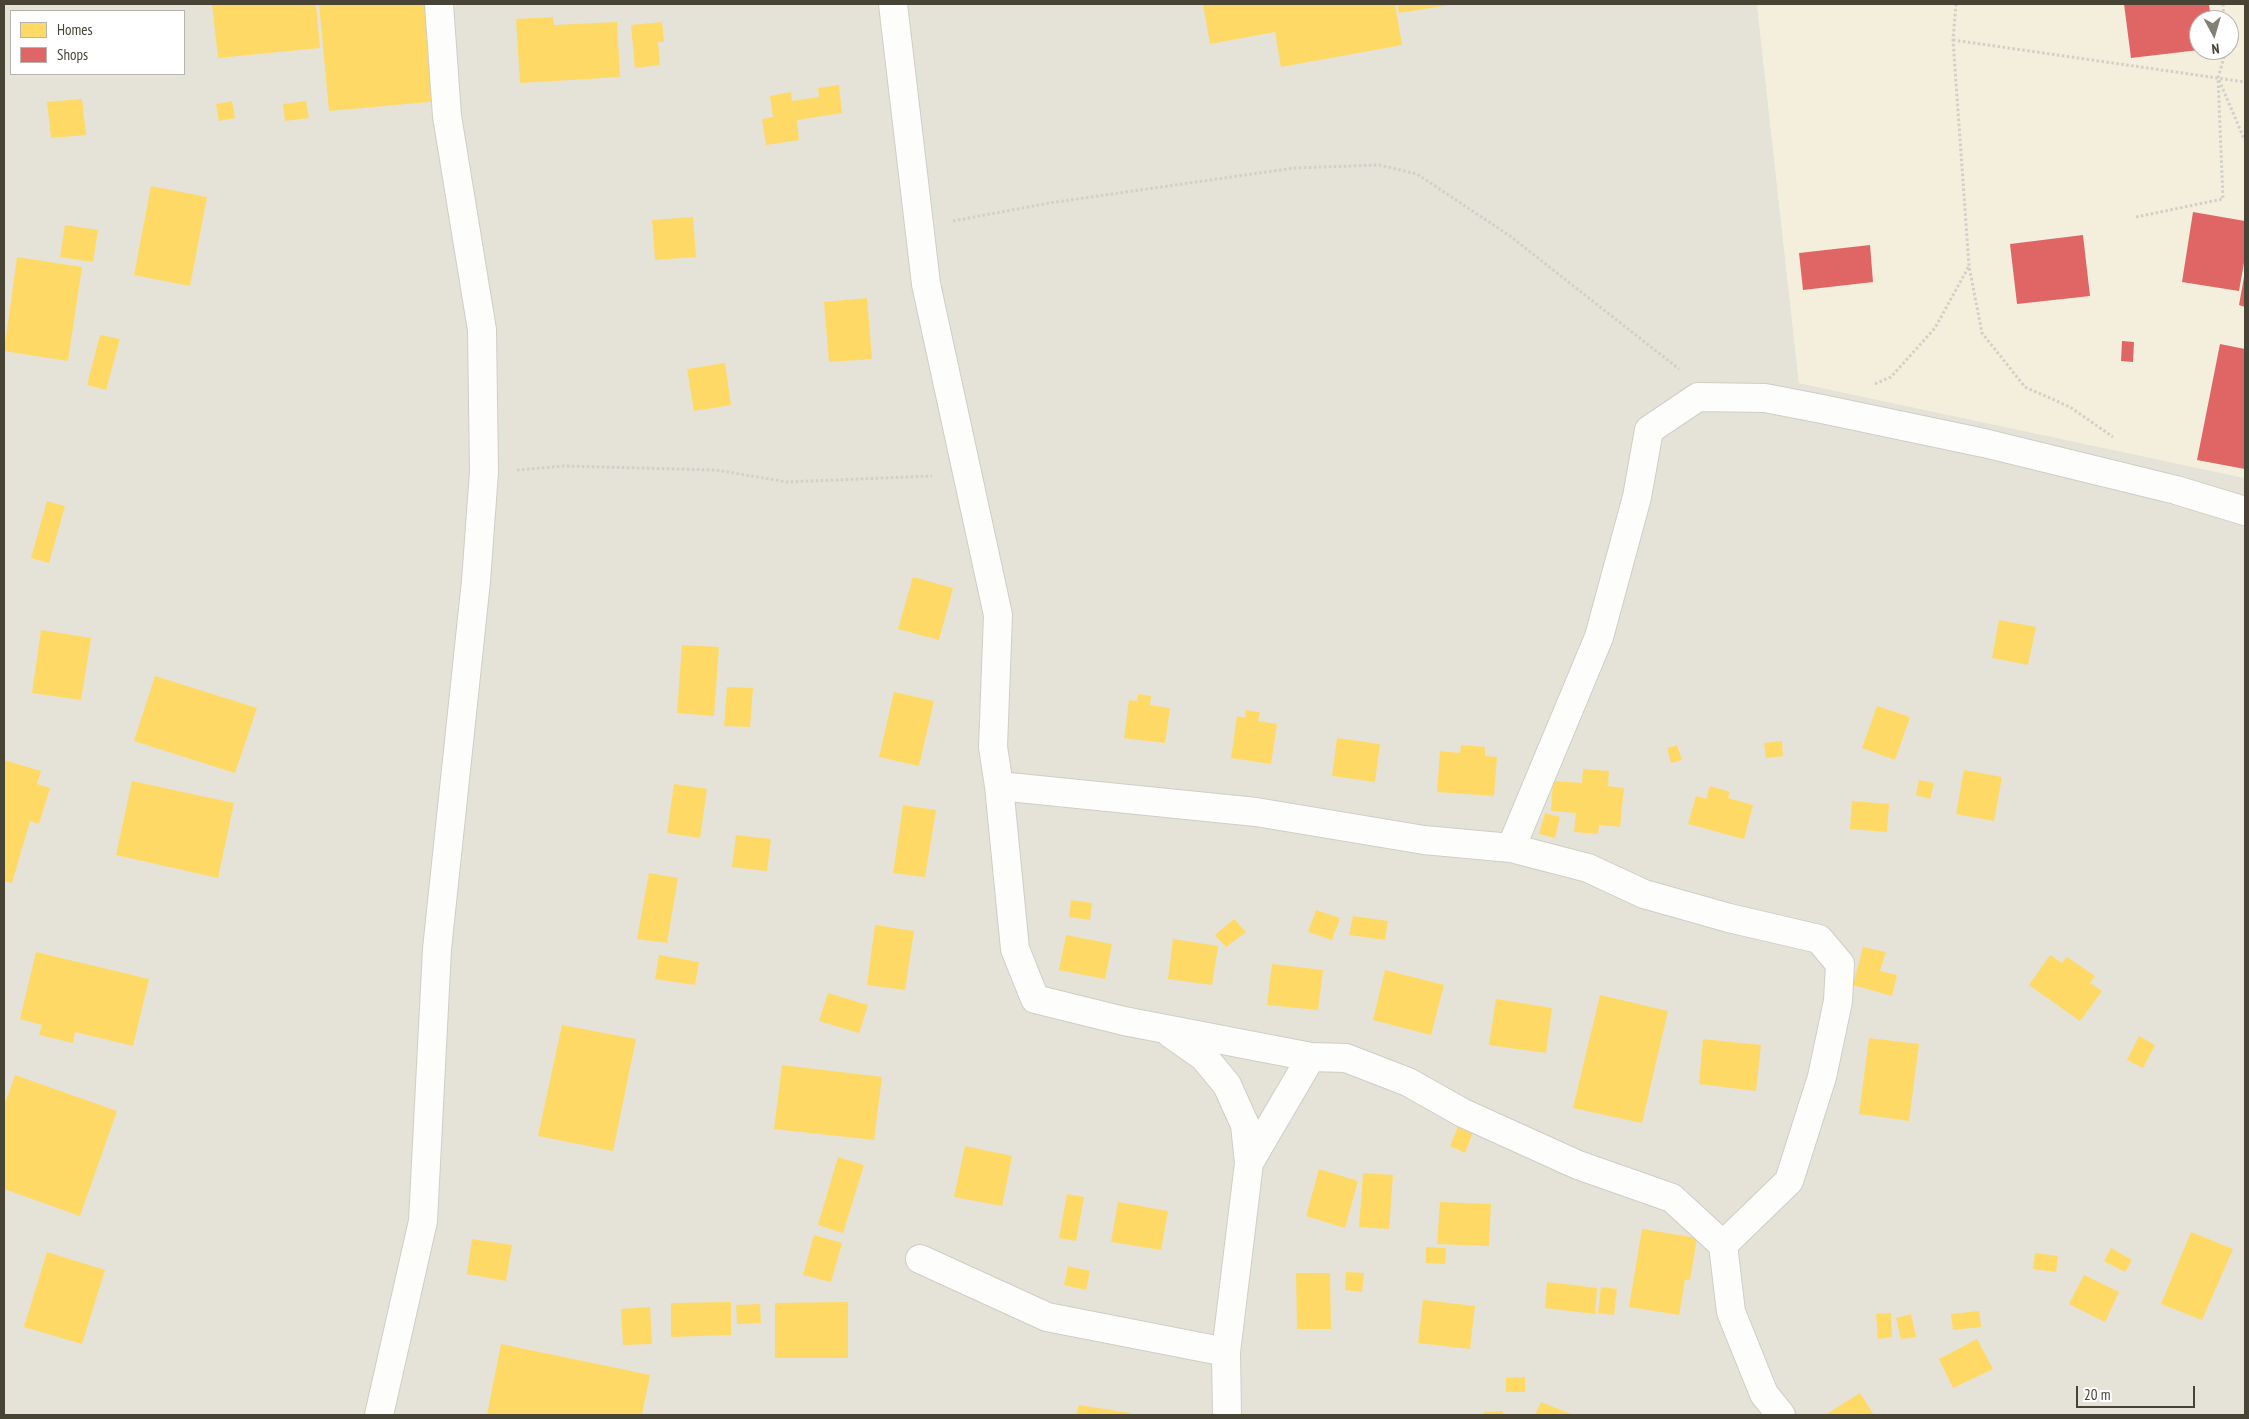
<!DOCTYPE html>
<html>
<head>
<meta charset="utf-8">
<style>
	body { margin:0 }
	#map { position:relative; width:2249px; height:1419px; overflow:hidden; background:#f0f0ea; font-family:"PT Sans Narrow",sans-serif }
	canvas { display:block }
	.frame { position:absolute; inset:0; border:5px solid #474335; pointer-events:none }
	.legend { position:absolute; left:10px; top:10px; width:175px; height:65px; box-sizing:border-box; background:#fff; border:1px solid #b5b4ae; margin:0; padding:6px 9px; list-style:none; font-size:15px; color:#474335 }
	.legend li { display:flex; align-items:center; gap:10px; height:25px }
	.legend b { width:25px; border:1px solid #b5b4ae }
	.north { position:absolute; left:2189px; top:10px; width:50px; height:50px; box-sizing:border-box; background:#fff; border:1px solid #b5b4ae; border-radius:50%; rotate:174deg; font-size:14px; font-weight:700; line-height:20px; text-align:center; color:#474335 }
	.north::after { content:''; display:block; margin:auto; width:18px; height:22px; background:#828074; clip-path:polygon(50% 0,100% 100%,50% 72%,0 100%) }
	.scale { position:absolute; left:2076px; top:1386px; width:119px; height:22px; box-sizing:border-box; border:2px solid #474335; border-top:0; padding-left:6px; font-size:15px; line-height:18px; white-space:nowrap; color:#474335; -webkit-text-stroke:4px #fff; paint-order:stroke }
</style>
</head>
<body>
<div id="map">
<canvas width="2249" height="1419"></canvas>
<div class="frame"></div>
<ul class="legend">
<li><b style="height:14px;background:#ffd966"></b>Homes</li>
<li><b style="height:14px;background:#e06666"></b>Shops</li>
</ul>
<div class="north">N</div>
<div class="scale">20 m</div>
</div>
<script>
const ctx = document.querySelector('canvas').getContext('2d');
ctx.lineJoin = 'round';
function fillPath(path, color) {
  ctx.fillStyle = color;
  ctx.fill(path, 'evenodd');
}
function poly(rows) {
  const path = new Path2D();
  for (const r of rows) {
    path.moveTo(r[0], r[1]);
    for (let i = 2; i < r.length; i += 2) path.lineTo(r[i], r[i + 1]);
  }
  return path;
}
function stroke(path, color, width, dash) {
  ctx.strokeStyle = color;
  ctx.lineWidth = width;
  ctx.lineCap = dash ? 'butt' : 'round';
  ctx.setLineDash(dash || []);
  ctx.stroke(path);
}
fillPath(poly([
	[4,4,1757,4,1799,383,2245,478,2245,1415,4,1415],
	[11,11,184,11,184,74,11,74]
]), '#e5e3d7');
fillPath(poly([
	[1757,4,2245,4,2245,478,1799,383],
	[2199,20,2229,20,2229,50,2199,50]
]), '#f3efdc');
fillPath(poly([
	[212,4,316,4,320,48,218,58],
	[319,4,431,4,440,101,329,111],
	[1203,4,1395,4,1402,45,1281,67,1275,32,1210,44],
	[1397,4,1450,4,1450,5,1399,13],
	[553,17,554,25,617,22,620,77,520,83,516,19],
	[662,22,664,42,658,42,660,65,635,68,631,25],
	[839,85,842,113,797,120,799,140,766,145,762,119,773,117,770,96,791,92,792,101,819,97,818,88],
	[82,99,86,135,51,138,47,102],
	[232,101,235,118,219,121,216,104],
	[306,101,309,118,285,121,283,104],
	[151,186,207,197,190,286,134,275],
	[693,217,696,257,655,260,652,220],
	[65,225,98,230,93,262,60,257],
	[17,257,82,267,68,361,4,351],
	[867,298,872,359,829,362,824,302],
	[100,335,120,339,106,390,87,385],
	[725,363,731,405,694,411,687,369],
	[47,501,65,506,49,563,31,558],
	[913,577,953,588,939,640,898,629],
	[1999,620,2036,627,2028,665,1992,658],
	[41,630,91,638,81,700,32,693],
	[682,645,719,647,714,716,677,713],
	[155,676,257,708,235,773,134,741],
	[727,687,753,688,750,727,724,726],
	[894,692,934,701,919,766,879,757],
	[1138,694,1151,696,1150,705,1170,708,1165,743,1124,738,1129,700,1137,701],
	[1877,706,1910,717,1895,760,1862,748],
	[1246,710,1260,712,1258,721,1277,724,1271,764,1231,758,1237,716,1245,718],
	[1337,738,1380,744,1375,782,1332,776],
	[1782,741,1783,756,1766,758,1764,743],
	[1461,745,1485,747,1485,756,1497,757,1494,796,1437,792,1440,751,1460,753],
	[1677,745,1682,760,1671,763,1667,748],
	[4,760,41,771,37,784,50,788,39,824,30,821,12,883,4,881],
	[1583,769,1609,771,1608,786,1624,788,1620,827,1599,825,1598,834,1574,832,1576,813,1551,811,1553,781,1582,783],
	[1964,770,2002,777,1994,821,1956,814],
	[1919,780,1934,783,1930,799,1916,795],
	[132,781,234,803,218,878,116,855],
	[674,784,707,789,700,838,667,833],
	[1710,786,1730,792,1728,798,1753,805,1744,839,1688,824,1696,796,1706,799],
	[1852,801,1889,804,1887,832,1850,829],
	[903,805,936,810,925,877,893,873],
	[1545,813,1560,817,1555,838,1539,834],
	[736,835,771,839,767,871,732,867],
	[649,873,678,878,667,943,637,939],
	[1071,900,1092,903,1090,920,1069,917],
	[1316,910,1340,918,1332,940,1308,932],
	[1353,916,1388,921,1385,940,1349,935],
	[1234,919,1246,932,1226,947,1215,935],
	[875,925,914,931,905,990,867,985],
	[1066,935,1112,944,1105,979,1059,970],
	[1173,939,1218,946,1212,985,1168,979],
	[1863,947,1886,952,1880,971,1897,975,1892,996,1853,985],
	[36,952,149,979,133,1046,75,1032,73,1043,39,1035,42,1025,20,1019],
	[659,955,699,962,695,985,655,979],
	[2050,955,2062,963,2067,957,2095,976,2090,983,2102,991,2080,1021,2029,985],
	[1272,964,1323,970,1318,1010,1267,1005],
	[1385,970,1444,985,1431,1035,1373,1020],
	[828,993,868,1005,859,1033,819,1021],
	[1600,995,1668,1011,1642,1123,1573,1108],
	[1496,999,1552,1008,1546,1053,1489,1045],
	[562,1025,636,1039,613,1151,538,1136],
	[2139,1036,2155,1045,2143,1068,2127,1060],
	[1869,1038,1919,1044,1909,1121,1859,1114],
	[1703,1039,1761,1045,1756,1091,1699,1084],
	[782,1065,882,1077,874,1140,774,1129],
	[15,1075,117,1111,80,1216,4,1189,4,1106],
	[1458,1127,1473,1132,1465,1153,1450,1146],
	[965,1146,1012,1156,1002,1206,954,1197],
	[838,1157,864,1165,843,1233,818,1225],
	[1319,1169,1358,1181,1345,1228,1306,1216],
	[1363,1173,1393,1175,1389,1229,1359,1227],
	[1067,1194,1084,1197,1076,1241,1059,1238],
	[1118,1202,1168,1211,1161,1250,1111,1242],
	[1440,1202,1491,1204,1489,1246,1437,1244],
	[1642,1229,1697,1238,1690,1280,1685,1280,1679,1315,1629,1307],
	[2191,1232,2233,1249,2202,1320,2161,1304],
	[814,1235,842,1243,831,1282,803,1275],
	[472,1239,512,1245,506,1281,467,1274],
	[1426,1247,1446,1248,1445,1264,1426,1263],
	[2111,1248,2132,1260,2125,1272,2104,1261],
	[47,1252,105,1270,82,1344,24,1327],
	[2035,1253,2058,1256,2056,1272,2033,1269],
	[1068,1266,1090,1271,1086,1290,1064,1285],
	[1346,1272,1364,1273,1362,1292,1345,1290],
	[1296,1273,1330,1273,1331,1329,1297,1329],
	[2084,1275,2119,1292,2105,1322,2069,1304],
	[1547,1282,1597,1288,1595,1314,1545,1308],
	[1601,1287,1617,1289,1614,1315,1598,1313],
	[1423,1300,1475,1306,1470,1349,1418,1343],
	[731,1302,731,1335,671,1337,671,1303],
	[848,1302,848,1358,775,1358,775,1303],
	[760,1304,761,1323,737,1324,736,1305],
	[650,1307,652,1344,623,1345,621,1309],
	[1979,1311,1981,1327,1953,1330,1951,1314],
	[1891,1313,1892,1337,1878,1339,1876,1314],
	[1911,1314,1916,1337,1901,1339,1896,1318],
	[1977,1339,1993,1369,1953,1388,1939,1359],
	[501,1344,650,1375,642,1415,487,1415],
	[1525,1377,1525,1392,1506,1392,1506,1378],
	[1860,1393,1874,1415,1825,1415],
	[1541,1402,1574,1415,1535,1415],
	[1079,1405,1131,1413,1130,1415,1076,1415],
	[1503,1411,1503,1415,1484,1415,1484,1412]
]), '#ffd966');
fillPath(poly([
	[2124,4,2209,4,2211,20,2199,20,2199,50,2131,58],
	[2193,212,2245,221,2245,257,2239,291,2182,282],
	[2083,235,2090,296,2017,304,2010,244],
	[1870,245,1873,282,1803,290,1799,253],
	[2244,277,2245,277,2245,307,2239,305],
	[2122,341,2134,342,2133,362,2121,361],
	[2220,344,2245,349,2245,469,2197,460]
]), '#e06666');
const minor = poly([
	[893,4,926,284,998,615,993,747,999,786,1015,949,1035,999,1124,1021,1311,1057,1249,1163,1226,1352,1047,1317,920,1259],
	[999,786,1256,812,1424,840,1511,848,1588,868,1644,894,1729,918,1819,939,1840,964,1838,1001,1822,1077,1789,1181,1723,1245],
	[1511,848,1599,637,1637,497,1649,430,1698,397,1765,398,1822,409,1984,443,2176,490,2245,511],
	[1171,1034,1204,1057,1227,1085,1245,1125,1249,1163],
	[1311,1057,1346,1058,1408,1082,1463,1113,1578,1165,1672,1198,1723,1245,1731,1312,1764,1394,1781,1415],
	[1226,1352,1227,1415],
	[379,1415,423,1221,437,949,476,581,484,472,482,330,447,116,439,4]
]);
stroke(minor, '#cecec7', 30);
stroke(poly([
	[1956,4,1953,40,1969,266,1982,333,2025,387,2070,407,2113,437],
	[2223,4,2224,20],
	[1953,40,2245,82],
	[2219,80,2245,141],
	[2136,217,2223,199,2218,78,2226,50],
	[953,221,1049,203,1294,168,1379,165,1417,174,1510,236,1679,369],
	[1875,384,1891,377,1935,328,1969,266],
	[517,470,564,466,716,470,787,482,932,476]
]), '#d1cfca', 3, [2.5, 2.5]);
stroke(minor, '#fdfdfc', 28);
</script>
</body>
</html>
